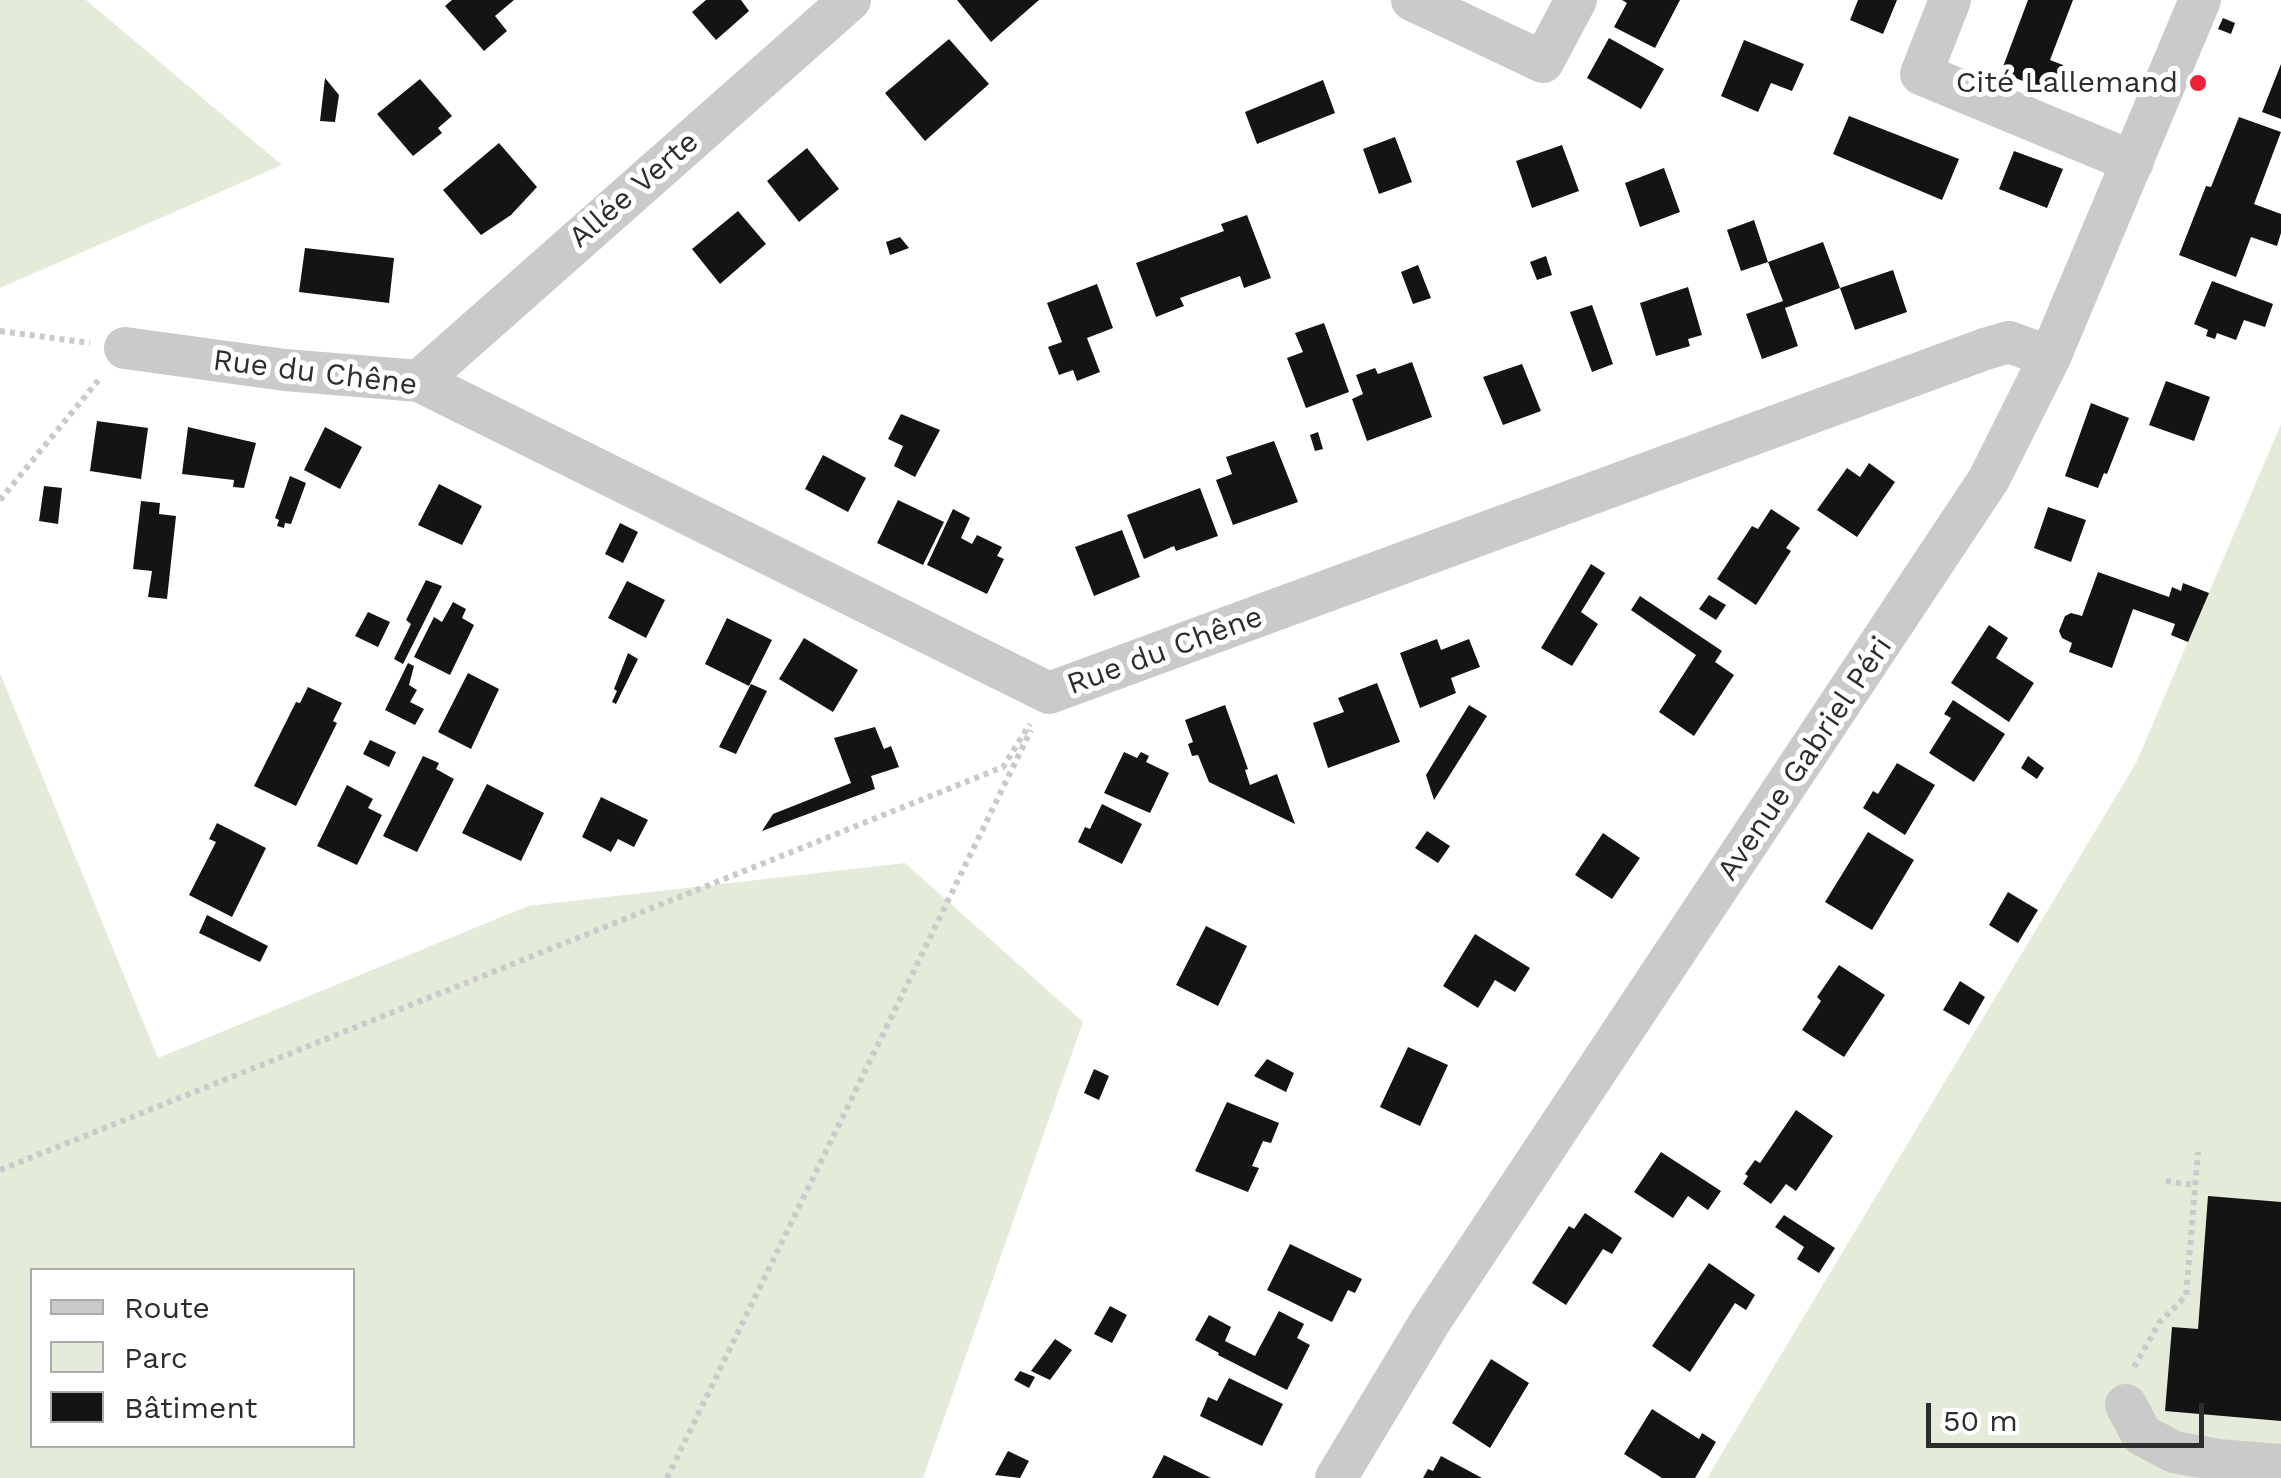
<!DOCTYPE html>
<html>
<head>
<meta charset="utf-8">
<style>
	body { margin:0 }
	#map { position:relative; width:2281px; height:1478px; overflow:hidden; background:#fff; font-family:"Work Sans",sans-serif }
	canvas { display:block }
	.legend { position:absolute; left:30px; top:1268px; width:325px; height:180px; box-sizing:border-box; background:#fff; border:2px solid #ababab; margin:0; padding:12px 18px; list-style:none; font-size:30px; color:#2d2d2d }
	.legend li { display:flex; align-items:center; gap:20px; height:50px }
	.legend b { width:50px; border:2px solid #ababab }
	.scale { position:absolute; left:1926px; top:1403px; width:278px; height:45px; box-sizing:border-box; border:5px solid #2d2d2d; border-top:0; padding-left:12px; font-size:30px; line-height:35px; white-space:nowrap; color:#2d2d2d; -webkit-text-stroke:8px #fff; paint-order:stroke }
</style>
</head>
<body>
<div id="map">
<canvas width="2281" height="1478"></canvas>
<ul class="legend">
<li><b style="height:12px;background:#cacaca"></b>Route</li>
<li><b style="height:28px;background:#e4ecd9"></b>Parc</li>
<li><b style="height:28px;background:#141414"></b>Bâtiment</li>
</ul>
<div class="scale">50 m</div>
</div>
<script>
const ctx = document.querySelector('canvas').getContext('2d');
ctx.lineJoin = 'round';
function fillPath(path, color) {
  ctx.fillStyle = color;
  ctx.fill(path, 'evenodd');
}
function poly(rows) {
  const path = new Path2D();
  for (const r of rows) {
    path.moveTo(r[0], r[1]);
    for (let i = 2; i < r.length; i += 2) path.lineTo(r[i], r[i + 1]);
  }
  return path;
}
function stroke(path, color, width, dash) {
  ctx.strokeStyle = color;
  ctx.lineWidth = width;
  ctx.lineCap = dash ? 'butt' : 'round';
  ctx.setLineDash(dash || []);
  ctx.stroke(path);
}
function write(font, color, halo, rows, align = 'center') {
  ctx.font = font + ' "Work Sans",sans-serif';
  ctx.lineWidth = 10;
  ctx.setLineDash([]);
  ctx.textBaseline = 'middle';
  ctx.strokeStyle = halo;
  ctx.fillStyle = color;
  for (const [text, x, y, turn = 0] of rows) {
    ctx.save();
    ctx.translate(x, y);
    ctx.rotate((+turn || 0) * Math.PI / 180);
    ctx.textAlign = isNaN(turn) ? turn : align;
    if (halo) ctx.strokeText(text, 0, 0);
    ctx.fillText(text, 0, 0);
    ctx.restore();
  }
}
fillPath(poly([
	[0,0,86,0,282,165,0,288],
	[2281,424,2281,1478,1707,1478,2136,763],
	[0,673,158,1058,528,906,905,863,1083,1022,923,1478,0,1478],
	[32,1270,352,1270,352,1446,32,1446]
]), '#e4ecd9');
fillPath(poly([
	[452,0,514,0,495,16,507,31,484,51,445,6],
	[706,0,741,0,749,11,716,40,692,12],
	[957,0,1039,0,991,42],
	[1622,0,1680,0,1655,48,1614,27,1627,3],
	[1858,0,1897,0,1883,34,1850,20],
	[2028,0,2073,0,2050,60,2063,65,2052,93,2001,72],
	[2223,18,2235,23,2231,34,2218,29],
	[1609,38,1664,69,1641,109,1587,78],
	[949,39,989,84,925,141,885,93],
	[1744,40,1804,64,1792,91,1771,83,1758,112,1721,96],
	[2281,64,2281,119,2262,112],
	[325,78,339,95,335,122,320,121],
	[420,79,452,116,438,128,442,133,413,156,377,114],
	[1323,80,1335,113,1257,144,1245,112],
	[1849,116,1959,159,1942,200,1833,154],
	[2239,117,2281,132,2254,204,2281,214,2281,233,2277,246,2251,237,2236,277,2179,255,2206,186,2211,187],
	[1395,137,1412,182,1379,194,1363,149],
	[499,143,537,187,511,215,481,235,443,190],
	[1562,145,1579,191,1532,208,1516,161],
	[807,148,839,189,799,222,767,181],
	[2014,151,2063,169,2047,208,1999,189],
	[1664,168,1680,212,1640,227,1625,183],
	[738,211,766,244,720,284,692,249],
	[1247,215,1271,278,1244,288,1240,276,1180,298,1184,306,1156,317,1136,263,1224,231,1221,224],
	[1754,220,1768,262,1823,242,1840,288,1785,308,1798,346,1762,359,1746,314,1783,301,1768,262,1741,271,1727,230],
	[900,237,909,248,890,255,886,242],
	[305,248,394,258,389,303,299,292],
	[1546,256,1552,275,1537,280,1530,262],
	[1418,265,1431,298,1413,304,1401,272],
	[1893,270,1907,312,1855,330,1840,288],
	[2212,281,2273,304,2265,327,2244,320,2236,340,2217,333,2215,339,2206,336,2208,330,2194,324],
	[1097,284,1113,328,1087,338,1100,372,1077,381,1073,370,1059,375,1048,347,1062,342,1047,303],
	[1688,287,1702,335,1688,339,1690,346,1656,356,1640,303],
	[1592,305,1613,364,1592,372,1570,312],
	[1324,323,1349,392,1306,408,1287,358,1303,352,1295,333],
	[1412,362,1432,417,1367,441,1352,399,1363,394,1356,375,1375,368,1378,374],
	[1522,364,1541,411,1503,425,1483,377],
	[2166,381,2210,397,2194,441,2149,425],
	[2091,403,2129,418,2107,474,2104,473,2098,488,2065,476],
	[901,414,940,430,915,477,894,466,903,446,888,439],
	[97,421,148,428,141,479,90,471],
	[188,427,256,443,244,488,233,487,234,480,182,474],
	[325,427,362,447,340,489,304,470],
	[1318,432,1323,449,1315,451,1310,435],
	[1274,441,1298,502,1233,525,1216,480,1232,474,1226,457],
	[823,455,866,478,848,512,805,489],
	[1869,463,1895,482,1857,537,1817,510,1847,468,1860,477],
	[290,476,306,483,291,524,285,523,284,528,277,526,279,520,275,518],
	[439,484,482,506,462,545,418,525],
	[44,486,62,488,58,524,39,521],
	[1200,488,1218,536,1176,551,1174,546,1144,559,1127,515],
	[898,500,944,522,923,565,877,543],
	[141,501,160,503,159,514,176,516,167,599,148,597,152,571,133,569],
	[2048,507,2086,520,2071,562,2034,548],
	[953,509,970,518,961,538,972,544,977,535,1002,547,997,556,1004,559,987,594,927,565],
	[1771,509,1800,528,1786,548,1791,551,1756,605,1717,579,1752,526,1758,529],
	[620,523,638,532,623,563,605,554],
	[1122,530,1140,577,1094,596,1075,547],
	[1591,564,1605,573,1581,612,1598,624,1572,666,1541,648],
	[2098,572,2169,597,2172,587,2181,591,2183,583,2209,593,2188,642,2171,635,2175,624,2133,609,2112,668,2069,652,2072,643,2062,638,2059,631,2065,616,2071,613,2082,616],
	[426,580,442,586,403,664,394,659,411,624,406,620],
	[627,581,665,600,646,638,608,618],
	[1709,595,1726,605,1716,620,1699,609],
	[1640,596,1722,651,1715,662,1734,675,1694,736,1659,712,1696,655,1631,610],
	[453,602,466,609,462,618,474,625,450,675,414,657,434,617,442,622],
	[368,612,390,622,378,647,355,636],
	[727,618,772,640,749,686,705,664],
	[1989,625,2008,638,1996,658,2034,683,2009,722,1951,683],
	[804,638,858,670,833,712,779,679],
	[1437,639,1441,650,1469,639,1480,667,1451,678,1456,693,1420,708,1400,653],
	[628,653,638,659,616,704,612,702,617,691,614,689],
	[408,663,414,666,409,685,417,690,410,702,424,709,415,725,385,710],
	[468,673,499,689,471,749,438,732],
	[1377,683,1400,742,1328,768,1313,723,1344,712,1338,698],
	[751,684,767,691,736,754,719,747],
	[308,687,342,703,333,721,337,723,296,806,254,786,296,702,300,703],
	[1953,700,2005,734,1974,782,1929,753,1951,718,1944,714],
	[1225,705,1248,769,1245,770,1250,785,1277,774,1295,824,1209,782,1198,755,1192,756,1188,744,1193,742,1185,720],
	[1469,705,1487,716,1434,800,1426,775],
	[875,727,884,749,891,746,899,767,871,776,875,789,762,831,773,814,851,783,834,738],
	[370,740,396,752,389,767,363,754],
	[1124,752,1137,758,1141,752,1149,756,1146,762,1169,773,1150,813,1104,793],
	[423,756,439,763,436,769,454,779,417,852,383,836],
	[2028,756,2044,768,2037,779,2021,768],
	[1897,763,1935,785,1905,835,1863,808,1873,791,1878,794],
	[487,784,544,813,521,861,462,833],
	[347,785,373,799,368,808,382,815,357,865,317,846],
	[601,797,648,820,634,847,618,839,611,852,582,837],
	[1102,804,1142,824,1122,864,1078,842,1085,827,1090,829],
	[217,823,266,848,232,917,189,895,216,842,209,839],
	[1427,831,1450,846,1438,863,1415,848],
	[1868,832,1914,860,1872,930,1825,902],
	[1603,833,1640,858,1612,899,1575,875],
	[2008,892,2038,910,2018,943,1989,925],
	[207,915,268,946,260,962,199,933],
	[1206,926,1247,946,1218,1006,1176,985],
	[1475,934,1530,968,1515,992,1495,980,1478,1008,1443,986],
	[1839,965,1885,995,1844,1057,1802,1030,1821,1001,1817,997],
	[1960,981,1985,997,1969,1025,1943,1010],
	[1408,1047,1448,1065,1420,1126,1380,1107],
	[1267,1059,1294,1073,1286,1092,1254,1076],
	[1094,1069,1109,1076,1099,1100,1084,1093],
	[1227,1102,1279,1123,1271,1143,1263,1141,1252,1166,1259,1168,1248,1192,1195,1171],
	[1796,1110,1833,1136,1796,1191,1786,1184,1771,1204,1743,1184,1748,1176,1745,1174,1755,1160,1760,1163],
	[1661,1152,1721,1191,1708,1210,1688,1196,1673,1218,1634,1192],
	[2208,1196,2281,1202,2281,1421,2165,1411,2172,1327,2198,1329],
	[1585,1213,1622,1238,1612,1254,1603,1249,1566,1305,1532,1283,1569,1226,1574,1229],
	[1784,1215,1835,1248,1819,1273,1797,1259,1804,1247,1775,1227],
	[1290,1244,1362,1279,1355,1293,1348,1290,1332,1322,1267,1290],
	[1709,1263,1755,1295,1746,1310,1735,1303,1690,1372,1652,1346],
	[1110,1306,1127,1315,1112,1343,1094,1334],
	[1279,1311,1304,1324,1297,1338,1310,1345,1287,1390,1218,1355,1219,1353,1195,1340,1209,1315,1231,1327,1225,1341,1255,1356],
	[1055,1339,1072,1350,1050,1380,1031,1371],
	[1491,1359,1529,1383,1490,1448,1452,1423],
	[1020,1371,1035,1377,1029,1388,1014,1380],
	[1229,1378,1283,1404,1262,1446,1200,1416,1208,1397,1217,1401],
	[1652,1409,1699,1439,1702,1433,1716,1442,1695,1478,1662,1478,1624,1454],
	[1008,1451,1029,1461,1020,1478,995,1475],
	[1164,1455,1211,1478,1152,1478],
	[1441,1456,1482,1478,1423,1478,1428,1469,1433,1471]
]), '#141414');
stroke(poly([
	[0,331,90,343],
	[0,500,101,377],
	[0,1170,1003,767,1030,724],
	[2166,1181,2194,1185],
	[2134,1367,2159,1323,2186,1296,2198,1152],
	[667,1478,1031,730]
]), '#cacaca', 6, [5, 5]);
stroke(poly([
	[1412,0,1543,62,1576,0],
	[1950,0,1921,74,2133,162],
	[125,348,285,370,419,381,1049,693,1985,349,2009,342,2050,357],
	[419,381,850,0],
	[2126,1405,2142,1435,2174,1452,2218,1460,2281,1465],
	[1336,1478,1431,1320,1989,479,2050,357,2200,0]
]), '#cacaca', 42);
for (const [x, y, r, color] of [
	[2198,83,10,"#f2213b"]
]) {
  const dot = new Path2D();
  dot.arc(x, y, r, 0, 2 * Math.PI);
  ctx.fillStyle = color;
  ctx.fill(dot);
  stroke(dot, '#fff', 4);
}
write('30px', '#2d2d2d', '#fff', [
	["Cité Lallemand",2178,83]
], 'right');
write('30px', '#2d2d2d', '#fff', [
	["Allée Verte",634,190,-41],
	["Rue du Chêne",315,373,7],
	["Rue du Chêne",1165,651,-20],
	["Avenue Gabriel Péri",1805,759,-56]
]);
</script>
</body>
</html>
